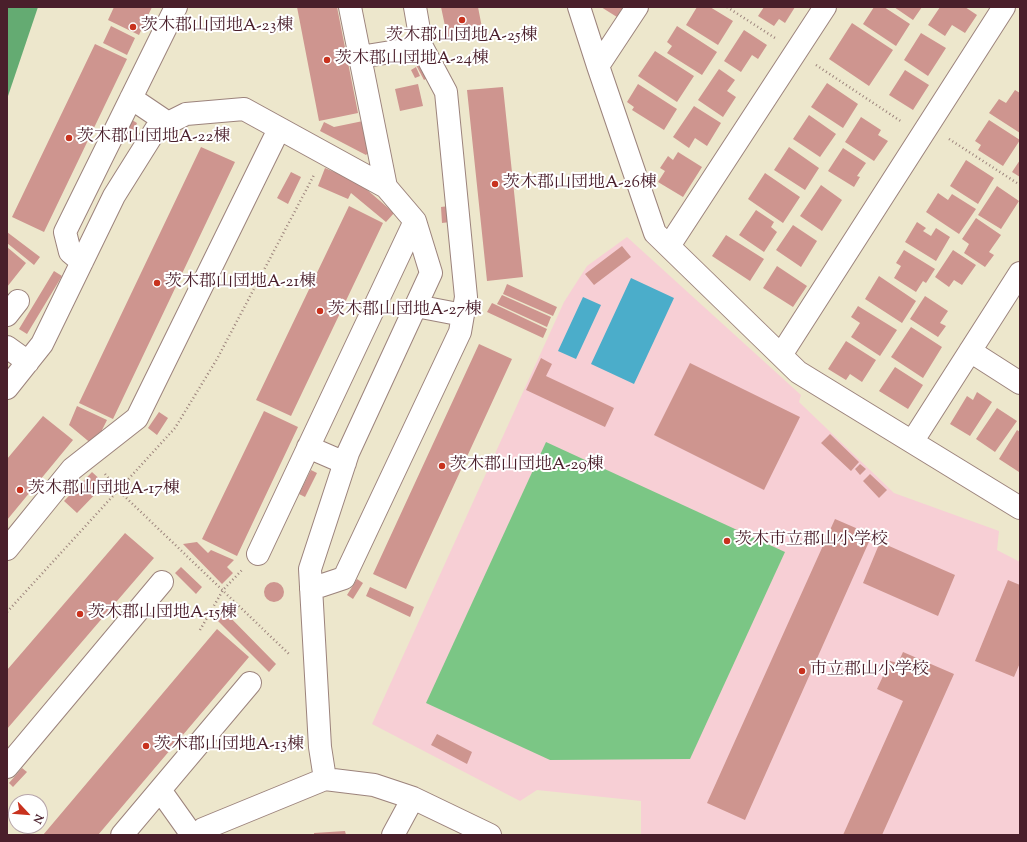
<!DOCTYPE html>
<html>
<head>
<meta charset="utf-8">
<style>
	body { margin:0 }
	#map { position:relative; width:1027px; height:842px; overflow:hidden; background:#ede7cc; font-family:"Sorts Mill Goudy",serif }
	canvas { display:block }
	.frame { position:absolute; inset:0; border:8px solid #4a1f2b; pointer-events:none }
	.north { position:absolute; left:8px; top:794px; width:40px; height:40px; box-sizing:border-box; background:#fff; border:1px solid #b7a5aa; border-radius:50%; rotate:116deg; font-size:11px; font-weight:700; line-height:16px; text-align:center; color:#4a1f2b }
	.north::after { content:''; display:block; margin:auto; width:14px; height:18px; background:#c8321e; clip-path:polygon(50% 0,100% 100%,50% 72%,0 100%) }
</style>
</head>
<body>
<div id="map">
<canvas width="1027" height="842"></canvas>
<div class="frame"></div>
<div class="north">N</div>
</div>
<script>
const ctx = document.querySelector('canvas').getContext('2d');
ctx.lineJoin = 'round';
function fillPath(path, color) {
  ctx.fillStyle = color;
  ctx.fill(path, 'evenodd');
}
function poly(rows) {
  const path = new Path2D();
  for (const r of rows) {
    if (r.length === 3) {
      path.moveTo(r[0] + r[2], r[1]);
      path.arc(r[0], r[1], r[2], 0, 2 * Math.PI);
      continue;
    }
    path.moveTo(r[0], r[1]);
    for (let i = 2; i < r.length; i += 2) path.lineTo(r[i], r[i + 1]);
  }
  return path;
}
function stroke(path, color, width, dash) {
  ctx.strokeStyle = color;
  ctx.lineWidth = width;
  ctx.lineCap = dash ? 'butt' : 'round';
  ctx.setLineDash(dash || []);
  ctx.stroke(path);
}
function write(font, color, halo, rows, align = 'center') {
  ctx.font = font + ' "Sorts Mill Goudy","Noto Serif JP",serif';
  ctx.lineWidth = 4;
  ctx.setLineDash([]);
  ctx.textBaseline = 'middle';
  ctx.strokeStyle = halo;
  ctx.fillStyle = color;
  for (const [text, x, y, turn = 0] of rows) {
    ctx.save();
    ctx.translate(x, y);
    ctx.rotate((+turn || 0) * Math.PI / 180);
    ctx.textAlign = isNaN(turn) ? turn : align;
    if (halo) ctx.strokeText(text, 0, 0);
    ctx.fillText(text, 0, 0);
    ctx.restore();
  }
}
fillPath(poly([
	[627,237,801,395,799,402,894,493,999,531,997,550,1020,562,1020,835,641,835,641,801,537,790,520,801,372,724,564,302,587,266]
]), '#f7cfd5');
fillPath(poly([
	[546,442,785,552,690,759,550,760,426,703]
]), '#7bc685');
fillPath(poly([
	[7,7,38,7,7,99]
]), '#64ab72');
fillPath(poly([
	[631,278,674,298,634,384,591,364],
	[583,297,601,305,576,359,558,351]
]), '#4badca');
fillPath(poly([
	[114,7,152,7,139,35,108,20],
	[297,7,337,7,358,113,319,121],
	[441,7,478,7,483,33,448,40],
	[601,7,623,7,617,17],
	[697,7,710,7,733,21,718,45,686,25],
	[764,7,795,7,785,23,779,19,774,26,758,16],
	[874,7,884,7,910,24,896,46,863,24],
	[894,7,922,7,913,20],
	[940,7,965,7,977,15,965,33,952,25,945,36,928,25],
	[852,23,893,50,869,86,829,59],
	[111,26,135,38,127,55,103,43],
	[677,26,717,52,702,75,667,53,672,46,667,42],
	[744,30,767,45,758,59,752,55,741,72,724,61],
	[921,33,946,48,928,76,904,60],
	[95,44,127,59,44,232,12,217],
	[655,51,694,76,677,102,638,76],
	[422,62,429,77,424,80,416,65],
	[416,67,420,76,415,78,411,70],
	[719,69,735,80,727,91,736,97,723,117,698,100],
	[905,70,929,85,913,110,889,95],
	[827,83,858,104,843,128,811,107],
	[418,84,423,106,400,111,395,89],
	[638,84,677,109,664,130,632,110,634,107,627,102],
	[503,87,523,277,487,281,467,90],
	[1015,90,1020,93,1020,133,989,113,999,99,1006,103],
	[694,106,721,123,707,146,695,138,689,148,673,137],
	[809,115,836,134,820,157,793,139],
	[861,117,881,130,878,135,888,141,874,161,845,142],
	[132,120,137,123,129,141,124,139],
	[989,120,1020,140,1003,166,978,150,981,145,975,141],
	[363,121,375,145,366,155,320,131,324,122,334,127],
	[201,147,235,162,113,419,79,403],
	[789,147,819,168,805,190,774,170],
	[843,148,866,163,857,176,860,177,854,187,828,171],
	[678,152,702,167,683,197,658,182,665,171,660,168,668,156,673,160],
	[966,160,994,178,978,204,950,186],
	[1020,160,1020,177,1012,172],
	[325,168,358,182,394,213,386,222,351,193,348,199,318,186],
	[291,172,301,177,288,204,277,198],
	[765,173,800,197,783,223,748,199],
	[821,185,842,200,822,231,800,216],
	[997,186,1019,201,1001,229,978,215],
	[938,193,948,200,952,194,976,209,959,234,926,212],
	[349,206,383,223,291,416,256,400],
	[449,206,450,222,442,223,441,207],
	[756,210,774,222,771,227,777,232,764,252,739,235],
	[976,218,1001,235,989,252,994,255,985,267,964,253,969,244,962,239],
	[917,222,926,228,923,231,931,236,936,228,950,237,936,261,905,242],
	[793,225,817,241,801,267,776,250],
	[7,232,40,257,34,265,7,243],
	[726,235,764,259,750,281,712,256],
	[622,246,631,257,594,285,585,274],
	[7,247,26,263,7,287],
	[904,250,935,269,926,283,923,281,916,292,894,278,901,266,896,263],
	[953,250,976,265,962,285,954,280,949,287,935,277],
	[777,266,807,286,793,307,763,288],
	[54,271,62,276,27,334,19,329],
	[879,276,916,301,902,323,865,299],
	[507,284,557,307,553,316,503,294],
	[502,295,551,317,547,327,497,304],
	[925,296,948,311,940,323,946,326,938,337,910,319],
	[492,303,547,329,543,338,487,312],
	[858,306,897,330,880,356,851,337,860,323,851,317],
	[911,327,942,347,923,378,891,357],
	[846,341,876,360,862,382,850,374,846,380,828,369],
	[479,344,512,359,406,589,373,574],
	[541,358,552,364,546,376,614,408,605,427,526,390],
	[690,363,800,417,764,490,654,435],
	[895,367,923,385,908,409,879,391],
	[977,392,992,402,970,436,950,424,967,396,973,400],
	[77,406,107,420,102,430,109,434,93,445,69,425],
	[997,408,1017,421,995,452,976,439],
	[264,411,298,427,237,556,202,539],
	[159,412,168,418,157,435,148,428],
	[43,416,73,440,7,520,7,459],
	[1017,430,1020,432,1019,472,999,459],
	[830,434,859,462,851,471,821,443],
	[860,464,866,469,860,475,855,469],
	[311,470,317,473,305,497,299,494],
	[92,472,105,484,77,513,64,501],
	[870,474,887,490,879,498,863,481],
	[835,519,872,535,745,820,707,803],
	[125,533,154,558,7,729,7,670],
	[197,542,208,553,211,550,234,560,227,567,233,573,222,584,183,544],
	[880,542,955,575,938,616,863,583],
	[181,567,202,587,196,594,175,573],
	[357,579,363,583,353,599,347,595],
	[1008,580,1020,585,1020,663,1014,677,975,661],
	[274,592,10],
	[370,587,414,607,410,617,366,596],
	[221,608,276,664,269,672,213,616],
	[217,629,249,657,98,835,43,835],
	[903,652,954,674,882,835,843,835,903,701,877,689,890,661,898,663],
	[437,734,472,752,467,764,431,745],
	[22,768,27,772,13,787,9,783],
	[345,831,346,835,314,835,314,833]
]), '#ce958f');
const minor = poly([
	[350,7,386,187],
	[579,7,598,66],
	[637,7,598,66,655,233,798,372,1020,508],
	[360,57,422,47],
	[131,98,168,123],
	[669,246,825,7],
	[82,262,70,252,65,232,176,7],
	[416,306,463,315],
	[7,315,18,301],
	[7,347,28,362],
	[970,351,1020,383],
	[781,355,1004,7],
	[7,388,42,344,114,196,156,129,186,114,244,109,386,187,415,221,431,273,348,453,310,569,320,747,325,779],
	[912,442,1020,273],
	[308,447,345,463],
	[7,549,72,469,137,418,279,129],
	[258,554,415,221],
	[311,589,344,578,460,332,466,297,446,92,422,47,415,7],
	[7,767,162,582],
	[160,790,192,835],
	[122,835,250,683],
	[196,835,203,829,325,779,374,785,413,798,490,835],
	[393,835,413,798]
]);
stroke(minor, '#9c837c', 24);
stroke(poly([
	[727,7,775,38],
	[816,65,902,122],
	[949,139,1020,185],
	[105,474,118,490,290,655],
	[7,612,175,428,217,359,314,175],
	[200,630,223,590,242,570]
]), '#9c837c', 2.5, [1, 3]);
stroke(minor, '#fff', 22);
for (const [x, y, r, color] of [
	[462,20,4,"#c8321e"],
	[133,27,4,"#c8321e"],
	[327,60,4,"#c8321e"],
	[69,138,4,"#c8321e"],
	[495,184,4,"#c8321e"],
	[157,283,4,"#c8321e"],
	[320,311,4,"#c8321e"],
	[442,466,4,"#c8321e"],
	[20,490,4,"#c8321e"],
	[727,541,4,"#c8321e"],
	[80,614,4,"#c8321e"],
	[802,671,4,"#c8321e"],
	[146,746,4,"#c8321e"]
]) {
  const dot = new Path2D();
  dot.arc(x, y, r, 0, 2 * Math.PI);
  ctx.fillStyle = color;
  ctx.fill(dot);
  stroke(dot, '#fff', 1.5);
}
write('17px', '#4a1f2b', '#fff', [
	["茨木郡山団地A-23棟",141,27],
	["茨木郡山団地A-25棟",462,37,"center"],
	["茨木郡山団地A-24棟",335,60],
	["茨木郡山団地A-22棟",77,138],
	["茨木郡山団地A-26棟",503,184],
	["茨木郡山団地A-21棟",165,283],
	["茨木郡山団地A-27棟",328,311],
	["茨木郡山団地A-29棟",450,466],
	["茨木郡山団地A-17棟",28,490],
	["茨木市立郡山小学校",735,541],
	["茨木郡山団地A-15棟",88,614],
	["市立郡山小学校",810,671],
	["茨木郡山団地A-13棟",154,746]
], 'left');
</script>
</body>
</html>
